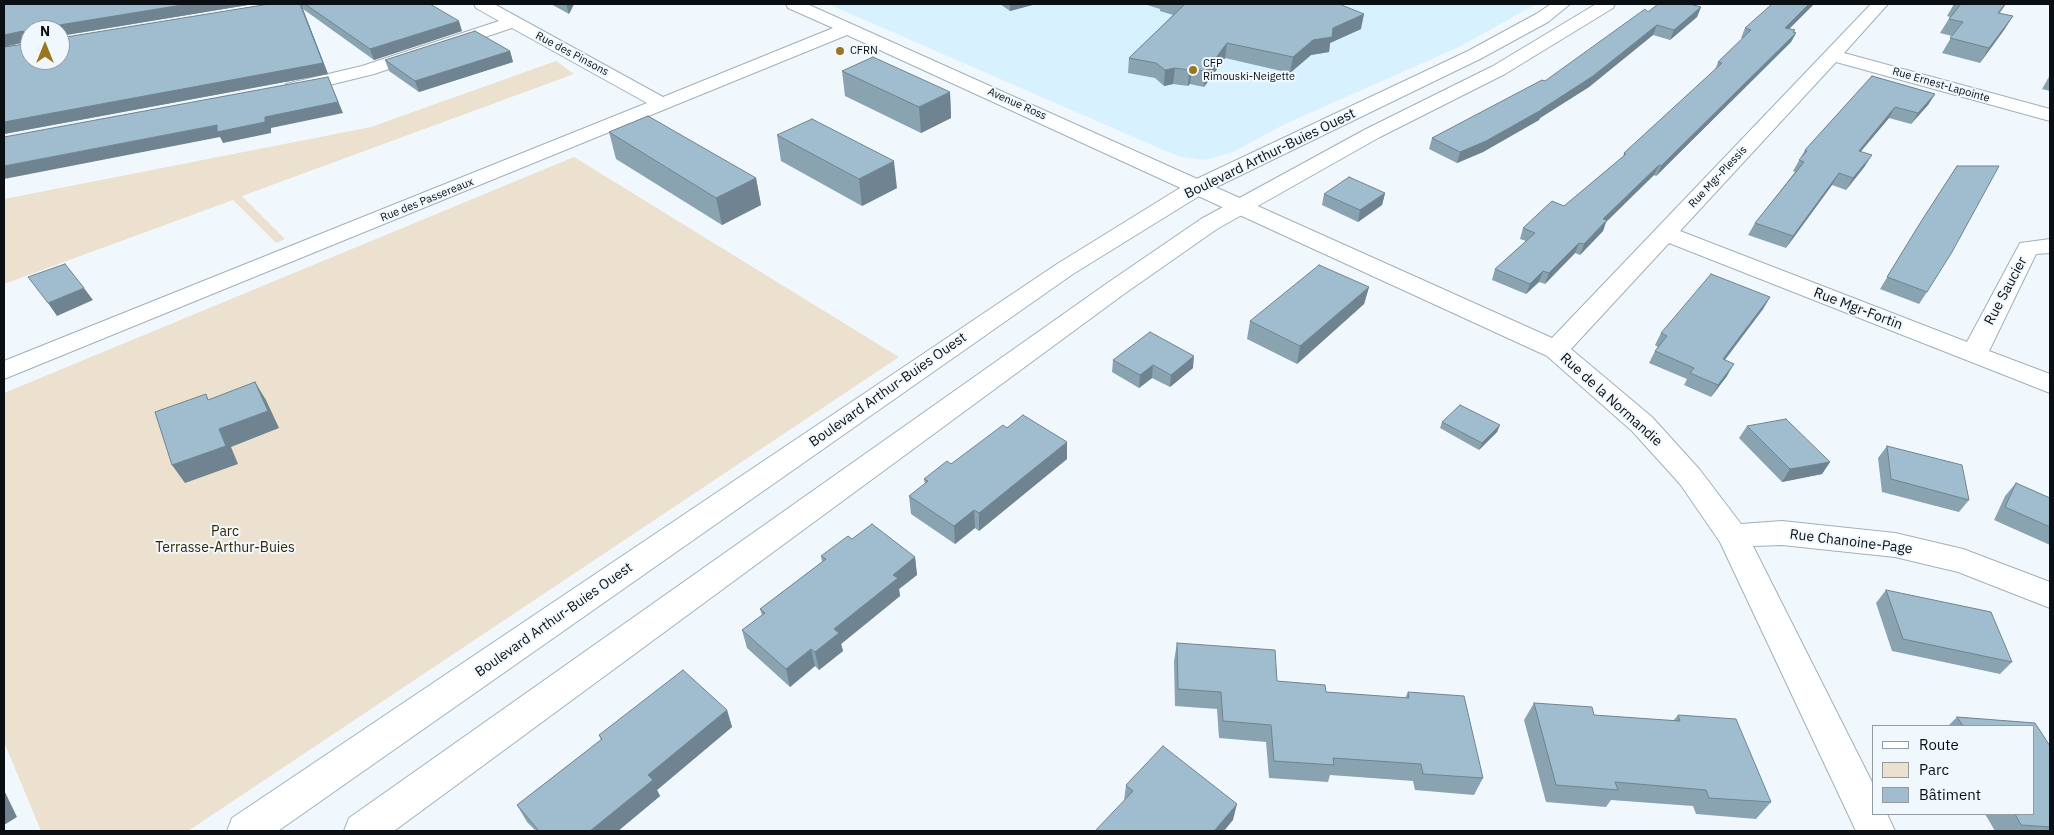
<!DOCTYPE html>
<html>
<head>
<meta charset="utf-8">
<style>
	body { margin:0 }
	#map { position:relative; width:2054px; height:835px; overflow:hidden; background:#f1f8fd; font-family:"IBM Plex Sans",sans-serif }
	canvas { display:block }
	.frame { position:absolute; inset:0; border:5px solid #090f12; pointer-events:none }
	.legend { position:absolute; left:1872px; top:725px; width:162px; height:90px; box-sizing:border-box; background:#f1f8fd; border:1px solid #949b9f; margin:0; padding:6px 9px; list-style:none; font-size:15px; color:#090f12 }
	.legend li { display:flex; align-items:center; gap:10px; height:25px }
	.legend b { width:25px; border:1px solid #949b9f }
	.north { position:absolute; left:20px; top:20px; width:50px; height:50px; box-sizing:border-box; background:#f1f8fd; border:1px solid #949b9f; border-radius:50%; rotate:0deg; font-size:14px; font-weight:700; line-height:20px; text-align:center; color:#090f12 }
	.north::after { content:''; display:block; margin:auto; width:18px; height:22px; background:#9b7621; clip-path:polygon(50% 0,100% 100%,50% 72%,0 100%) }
</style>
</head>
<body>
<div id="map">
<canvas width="2054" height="835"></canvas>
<div class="frame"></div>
<ul class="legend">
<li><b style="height:6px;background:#fff"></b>Route</li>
<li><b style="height:14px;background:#ebe1ce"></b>Parc</li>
<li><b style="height:14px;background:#9fbdce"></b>Bâtiment</li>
</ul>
<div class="north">N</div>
</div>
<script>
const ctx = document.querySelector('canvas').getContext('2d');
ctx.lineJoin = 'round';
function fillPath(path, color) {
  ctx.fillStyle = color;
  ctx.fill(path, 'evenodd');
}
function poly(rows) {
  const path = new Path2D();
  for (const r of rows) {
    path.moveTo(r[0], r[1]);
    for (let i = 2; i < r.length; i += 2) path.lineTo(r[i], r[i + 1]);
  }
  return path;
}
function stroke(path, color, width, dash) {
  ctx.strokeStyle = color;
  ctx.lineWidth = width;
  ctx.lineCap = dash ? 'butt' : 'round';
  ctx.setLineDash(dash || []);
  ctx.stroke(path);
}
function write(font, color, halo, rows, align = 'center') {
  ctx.font = font + ' "IBM Plex Sans",sans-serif';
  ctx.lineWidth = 4;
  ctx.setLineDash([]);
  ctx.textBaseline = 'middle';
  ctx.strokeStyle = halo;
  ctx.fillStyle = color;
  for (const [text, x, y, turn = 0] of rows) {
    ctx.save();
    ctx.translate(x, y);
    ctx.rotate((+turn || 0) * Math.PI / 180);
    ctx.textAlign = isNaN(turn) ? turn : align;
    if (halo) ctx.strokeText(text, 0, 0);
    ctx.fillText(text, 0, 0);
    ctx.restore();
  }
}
fillPath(poly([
	[828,4,1536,4,1461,46,1285,124,1233,152,1205,160,1181,157,1168,152]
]), '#d7f1ff');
fillPath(poly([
	[556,61,574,74,242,196,285,239,276,243,233,200,4,284,4,199,371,127],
	[574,157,899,357,188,831,41,831,4,742,4,393]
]), '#ebe1ce');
const minor = poly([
	[474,4,494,4,663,97,833,28,788,8,786,4,807,4,1552,338,1871,4,1888,4,1844,53,2050,109,2050,121,1836,62,1680,231,1967,342,2020,243,2050,239,2050,253,2036,254,1989,351,2050,374,2050,393,1669,243,1571,349,1652,417,1700,470,1741,524,1782,521,1895,533,1963,549,2050,582,2050,608,1958,572,1895,557,1782,545,1753,546,1873,784,1873,814,1887,814,1895,831,1856,831,1720,542,1680,484,1632,431,1547,356,847,35,4,379,4,361,647,103,512,28,374,74,293,94,286,92,284,88,286,84,362,66,499,21,476,8,474,4]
]);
const tertiary = poly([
	[1551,4,1570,4,1548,22,1480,59,1204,193,1073,274,278,831,227,831,232,818,1057,264,1188,183,1468,51,1536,14,1551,4],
	[1596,4,1615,4,1613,8,1505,74,1380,137,1217,229,1124,294,394,831,344,831,349,818,1106,284,1201,219,1366,129,1493,66,1596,4]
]);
stroke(minor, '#a0b0ba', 2);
stroke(tertiary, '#a0b0ba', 2);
fillPath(minor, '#fff');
fillPath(tertiary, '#fff');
fillPath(poly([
	[4,4,254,4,60,36,60,30,30,60,269,4,430,4,462,31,374,60,303,9,328,74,4,134,4,47,25,44,25,42,4,47],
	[551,4,574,4,569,14],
	[1000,4,1036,4,1010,11],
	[1144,4,1339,4,1361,29,1330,43,1329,52,1311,55,1290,73,1225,58,1204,87,1190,84,1188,86,1173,84,1164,86,1155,78,1128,73,1129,58,1173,15,1160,11,1160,9],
	[1814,4,1789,29,1796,33,1791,42,1656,176,1654,175,1606,222,1603,231,1580,255,1575,253,1545,284,1539,282,1526,294,1492,280,1495,269,1526,241,1520,239,1523,228,1564,206,1623,157,1624,153,1715,70,1718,62,1743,38,1741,38,1745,28],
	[1954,4,2006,4,2000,13,2013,16,2004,30,1980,63,1942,53,1952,36,1940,33,1950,17,1947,16],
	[1701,7,1697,17,1670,40,1653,35,1589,87,1540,118,1539,120,1483,152,1457,163,1429,149,1432,138,1545,81,1648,12],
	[510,51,513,62,419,92,389,71,385,60],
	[842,71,950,92,951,118,921,133,845,96],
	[2050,75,2050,91,2042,89],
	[1872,76,1935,94,1928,105,1911,124,1889,118,1861,151,1865,166,1846,190,1832,185,1786,248,1748,235,1755,223,1795,172,1793,171,1805,150],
	[609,132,756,178,761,205,722,225,616,159],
	[777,135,897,188,862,206,781,161],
	[1957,166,1927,292,1919,304,1880,289,1915,231],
	[1385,193,1382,205,1358,222,1322,205,1324,194],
	[1369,287,1364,304,1297,364,1247,339,1250,321],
	[1770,297,1763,309,1725,360,1727,376,1711,397,1684,385,1687,379,1649,363,1655,351,1658,347,1655,345,1661,333],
	[1113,360,1193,368,1170,387,1152,378,1139,388,1112,372],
	[1442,422,1500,425,1497,432,1479,450,1440,428],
	[1747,426,1830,462,1822,474,1782,482,1739,438],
	[1887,446,1969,500,1959,512,1882,492,1878,458],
	[1067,459,979,531,975,528,955,544,911,514,909,496,925,484,924,479,951,464],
	[2016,483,2050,498,2050,545,1994,520,2005,496],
	[852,539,915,557,917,575,899,589,900,596,841,644,843,651,819,670,815,666,790,687,747,648,742,630,762,615,760,609,822,562,821,556],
	[1886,590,2012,662,2000,674,1892,651,1876,603],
	[1177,643,1277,681,1326,692,1405,698,1408,692,1483,778,1474,795,1415,790,1413,781,1330,775,1328,782,1269,778,1266,742,1219,738,1217,709,1175,706,1174,661],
	[1534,703,1594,715,1673,721,1678,715,1771,802,1756,819,1696,814,1693,806,1611,800,1606,807,1546,802,1524,720],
	[727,710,732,727,657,790,660,796,618,831,536,831,527,822,517,805,601,740,599,735],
	[1957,717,2035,723,2050,746,2050,831,1995,831,1985,814,2033,814,2033,726,1948,726],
	[1126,785,1233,820,1124,801]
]), '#89a3b1');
fillPath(poly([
	[188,4,254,4,60,36,60,30,53,30,53,26],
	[301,4,328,74,4,134,4,122],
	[566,4,574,4,569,14],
	[1010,4,1036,4,1010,11],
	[1809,4,1814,4,1781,37,1785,28],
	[1701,7,1697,17,1670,40,1674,30],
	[1364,14,1361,29,1330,43,1329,52,1311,55,1290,73,1293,57,1313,40,1333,28],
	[2013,16,2004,30,1980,63,1989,48],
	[459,21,462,31,374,60,370,49],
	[1657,25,1653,35,1589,87,1540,118,1539,120,1483,152,1457,163,1460,152,1542,109],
	[1795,30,1793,35,1796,33,1791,42,1656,176,1661,166],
	[23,31,30,41,4,47,4,35],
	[1227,43,1225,58,1204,87,1206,71],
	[510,51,513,62,419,92,415,81],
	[1175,68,1173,84,1164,86,1165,70],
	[1192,69,1190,84,1188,86,1189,70],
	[328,77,343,113,271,128,271,133,223,143,220,137,4,179,4,166,217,125,265,117],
	[950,92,951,118,921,133,919,107],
	[1935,94,1928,105,1911,124,1918,113],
	[1895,107,1889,118,1852,162,1859,151],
	[1872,155,1865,166,1846,190,1853,178],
	[894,161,897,188,862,206,859,179],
	[1659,165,1654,175,1606,222,1603,231,1580,255,1584,244,1603,219],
	[1839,173,1832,185,1786,248,1793,236],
	[756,178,761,205,722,225,716,198],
	[1385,193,1382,205,1358,222,1360,210],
	[1579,243,1575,253,1545,284,1549,273],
	[1543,271,1539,282,1526,294,1530,284],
	[1369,287,1364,304,1297,364,1300,346],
	[84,288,93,300,57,316,48,303],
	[1770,297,1763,309,1716,371,1723,359],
	[1194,356,1193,368,1170,387,1171,375],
	[1734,364,1727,376,1711,397,1718,385],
	[1153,365,1152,378,1139,388,1140,375],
	[255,382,266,400,279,428,231,447,238,464,185,483,172,465,219,429],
	[1500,425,1497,432,1479,450,1482,443],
	[1067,442,1067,459,979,531,979,513],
	[1830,462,1822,474,1782,482,1790,469],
	[974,510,975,528,955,544,954,526],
	[915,557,917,575,899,589,900,596,841,644,843,651,819,670,815,652,834,629,893,575],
	[811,649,815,666,790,687,786,669],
	[727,710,732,727,657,790,660,796,618,831,590,831,648,775],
	[4,790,17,817,4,825],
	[1237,804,1233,820,1224,831,1214,831]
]), '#6f8490');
const building = poly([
	[4,4,188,4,53,26,53,30,30,30,30,60,60,60,60,38,269,4,300,4,323,63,4,122,4,47,25,44,25,33,23,31,4,35,4,4],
	[305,4,430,4,459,21,370,49,305,4],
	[1183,4,1339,4,1364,14,1333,28,1332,37,1313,40,1293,57,1227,43,1206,71,1192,69,1189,70,1175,68,1165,70,1156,63,1129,58,1185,4,1183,4],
	[1658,4,1690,4,1701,7,1674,30,1657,25,1593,76,1542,109,1543,109,1486,141,1460,152,1432,138,1542,80,1545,81,1645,9,1648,12,1658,4],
	[1772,4,1809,4,1785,28,1795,30,1793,32,1796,33,1661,166,1659,165,1603,219,1607,220,1584,244,1579,243,1549,273,1543,271,1530,284,1495,269,1535,233,1523,228,1552,201,1564,206,1626,154,1624,153,1722,63,1718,62,1751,30,1745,28,1772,4],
	[1961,4,2005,4,1998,13,2013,16,1989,48,1950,38,1963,22,1949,19,1961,4],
	[475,31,510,51,415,81,385,60,475,31],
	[873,57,950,92,919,107,842,71,873,57],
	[1872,76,1935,94,1918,113,1895,107,1859,151,1872,155,1853,178,1839,173,1793,236,1755,223,1804,162,1799,160,1807,151,1805,150,1872,76],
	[328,77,338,102,265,117,265,122,217,132,217,125,4,166,4,137,328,77],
	[648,116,756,178,716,198,609,132,648,116],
	[812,119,894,161,859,179,777,135,812,119],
	[1957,166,1999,166,1952,252,1927,292,1887,277,1922,220,1957,166],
	[1349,177,1385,193,1360,210,1324,194,1349,177],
	[65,264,84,288,48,303,28,277,65,264],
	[1319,265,1369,287,1300,346,1250,321,1319,265],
	[1711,274,1770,297,1723,359,1734,364,1718,385,1690,373,1694,368,1655,351,1667,336,1661,333,1711,274],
	[1150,332,1194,356,1171,375,1153,365,1140,375,1113,360,1150,332],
	[255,382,268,411,219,429,226,446,172,465,155,412,206,394,208,400,255,382],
	[1460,405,1500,425,1482,443,1442,422,1460,405],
	[1023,415,1067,442,979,513,974,510,954,526,909,496,928,481,924,479,947,461,951,464,1003,425,1007,428,1023,415],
	[1786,419,1830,462,1790,469,1747,426,1786,419],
	[1887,446,1962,465,1969,500,1891,479,1887,446],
	[2016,483,2050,498,2050,527,2005,507,2016,483],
	[872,524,915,557,893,575,898,578,834,629,839,633,815,652,811,649,786,669,742,630,765,613,760,609,826,559,821,556,848,536,852,539,872,524],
	[1886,590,1991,612,2012,662,1903,639,1886,590],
	[1177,643,1275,650,1277,681,1325,685,1326,692,1409,698,1408,692,1464,696,1483,778,1423,774,1421,764,1333,758,1334,765,1274,761,1271,725,1223,721,1221,692,1178,689,1177,643],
	[683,670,727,710,648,775,653,780,590,831,539,831,517,805,602,739,599,735,683,670],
	[1534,703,1592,707,1594,715,1680,721,1678,715,1736,719,1771,802,1709,798,1706,790,1615,782,1618,790,1556,785,1534,703],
	[1957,717,2035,723,2050,746,2050,827,2021,825,2015,814,2033,814,2033,726,1963,726,1957,717],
	[1163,746,1237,804,1214,831,1095,831,1133,791,1126,785,1163,746]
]);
fillPath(building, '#9fbdce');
stroke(building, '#6f8490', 1);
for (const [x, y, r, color] of [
	[840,51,5,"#9b7621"],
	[1193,70,5,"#9b7621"]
]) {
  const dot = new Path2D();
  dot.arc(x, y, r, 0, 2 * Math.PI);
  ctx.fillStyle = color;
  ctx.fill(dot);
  stroke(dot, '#f1f8fd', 2);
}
write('11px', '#090f12', '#f1f8fd', [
	["CFRN",850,51],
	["CFP",1203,64],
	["Rimouski-Neigette",1203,77]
], 'left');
write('11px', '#090f12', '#f1f8fd', [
	["Rue des Pinsons",572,54,28],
	["Rue Ernest-Lapointe",1941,85,16],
	["Avenue Ross",1017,104,24],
	["Rue Mgr-Plessis",1718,177,-47],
	["Rue des Passereaux",427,200,-22]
]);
write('14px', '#090f12', '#f1f8fd', [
	["Boulevard Arthur-Buies Ouest",1270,154,-26],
	["Rue Saucier",2006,291,-62],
	["Rue Mgr-Fortin",1858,309,21],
	["Boulevard Arthur-Buies Ouest",888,390,-35],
	["Rue de la Normandie",1611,400,42],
	["Rue Chanoine-Page",1851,542,7],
	["Boulevard Arthur-Buies Ouest",554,620,-35]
]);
write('14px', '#362601', '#f1f8fd', [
	["Parc",225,532],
	["Terrasse-Arthur-Buies",225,548]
]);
</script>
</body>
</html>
